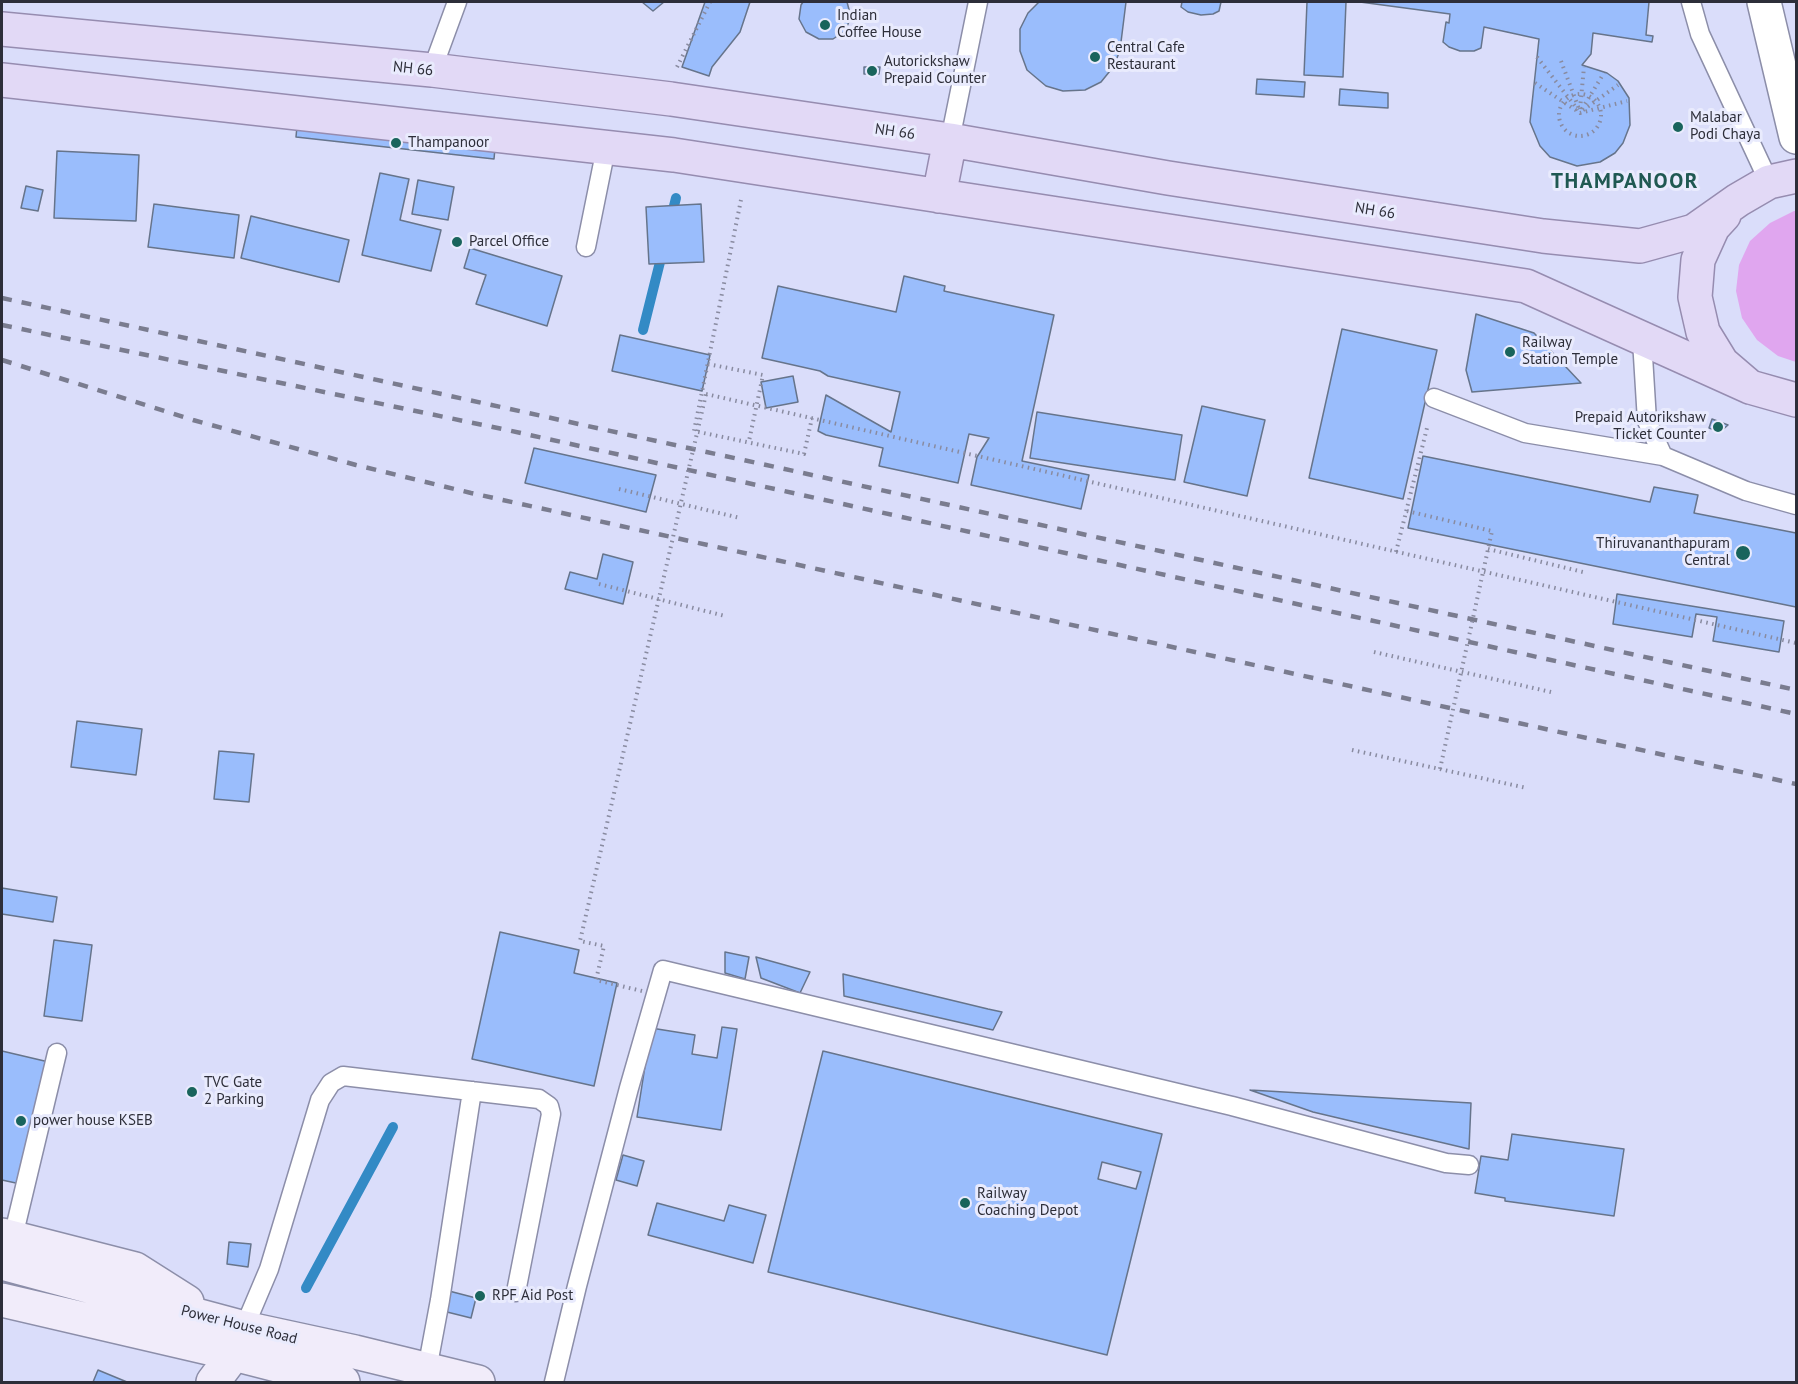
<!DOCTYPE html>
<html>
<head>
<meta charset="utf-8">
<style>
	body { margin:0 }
	#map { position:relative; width:1798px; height:1384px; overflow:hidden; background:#daddfa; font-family:"PT Sans",sans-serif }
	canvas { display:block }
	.frame { position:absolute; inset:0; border:3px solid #2d2e39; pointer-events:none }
</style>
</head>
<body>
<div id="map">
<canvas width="1798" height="1384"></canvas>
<div class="frame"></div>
</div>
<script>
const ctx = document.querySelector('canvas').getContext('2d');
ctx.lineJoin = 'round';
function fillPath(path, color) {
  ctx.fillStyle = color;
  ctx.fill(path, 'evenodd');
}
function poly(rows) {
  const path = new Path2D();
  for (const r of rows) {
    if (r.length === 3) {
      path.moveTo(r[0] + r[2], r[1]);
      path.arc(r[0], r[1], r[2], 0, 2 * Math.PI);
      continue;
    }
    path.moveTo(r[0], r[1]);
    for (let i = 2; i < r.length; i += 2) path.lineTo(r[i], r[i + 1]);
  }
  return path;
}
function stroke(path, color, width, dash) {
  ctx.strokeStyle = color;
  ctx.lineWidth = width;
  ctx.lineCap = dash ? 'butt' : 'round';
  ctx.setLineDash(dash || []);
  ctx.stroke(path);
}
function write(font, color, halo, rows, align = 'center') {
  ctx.font = font + ' "PT Sans",sans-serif';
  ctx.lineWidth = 6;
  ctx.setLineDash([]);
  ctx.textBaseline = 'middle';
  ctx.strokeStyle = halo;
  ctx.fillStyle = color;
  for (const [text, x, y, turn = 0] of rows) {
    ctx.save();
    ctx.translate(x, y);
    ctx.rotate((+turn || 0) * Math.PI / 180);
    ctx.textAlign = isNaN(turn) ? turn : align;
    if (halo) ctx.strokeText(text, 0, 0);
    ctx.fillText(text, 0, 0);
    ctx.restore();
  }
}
fillPath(poly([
	[1794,211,1796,211,1796,362,1778,356,1757,340,1742,318,1736,291,1739,265,1750,241,1770,223]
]), '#e0a6ef');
stroke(poly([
	[671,218,676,198],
	[643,330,663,250],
	[306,1288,393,1127]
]), '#338ac5', 10);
const building = poly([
	[642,2,664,2,653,11,642,2],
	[705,2,750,2,740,32,712,67,709,76,682,67,705,2],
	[803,2,847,2,851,17,845,31,833,39,819,39,806,32,799,19,801,5,803,2],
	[1039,2,1126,2,1120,50,1114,66,1101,82,1085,90,1063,91,1046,86,1027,70,1020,51,1020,29,1028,13,1039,2],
	[1182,2,1221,2,1219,11,1213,14,1201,15,1188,12,1181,7,1182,2],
	[1307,2,1346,2,1343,77,1304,75,1307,2],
	[1360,2,1649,2,1646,35,1653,36,1652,42,1593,33,1591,54,1582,65,1607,73,1618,81,1629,98,1630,125,1623,143,1615,153,1600,162,1577,166,1550,157,1540,146,1530,122,1539,39,1484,27,1481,48,1474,51,1460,51,1449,47,1443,42,1446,22,1449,23,1450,14,1360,2],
	[864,67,880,67,879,74,864,74,864,67],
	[1257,79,1305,82,1304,97,1256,94,1257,79],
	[1340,89,1388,93,1388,108,1339,105,1340,89],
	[297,126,495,148,494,159,296,137,297,126],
	[57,151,139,155,136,221,54,218,57,151],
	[380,173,409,179,400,220,441,230,431,271,362,255,380,173],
	[418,180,454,187,448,220,412,214,418,180],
	[26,186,43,190,38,211,21,208,26,186],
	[154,204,239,215,234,258,148,247,154,204],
	[701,204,704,262,649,264,646,207,701,204],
	[251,216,349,240,339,282,241,258,251,216],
	[470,248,562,276,547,326,476,304,486,275,464,268,470,248],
	[904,276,945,286,944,291,1054,315,1022,461,1089,475,1081,509,971,485,977,457,989,438,969,434,958,483,879,466,883,448,826,435,818,431,826,395,891,432,900,392,828,376,820,371,762,358,778,286,896,312,904,276],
	[1476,314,1534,333,1581,383,1472,392,1466,370,1476,314],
	[1342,329,1437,350,1403,499,1309,478,1342,329],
	[620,335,710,355,702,391,612,371,620,335],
	[793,376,798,402,766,408,761,382,793,376],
	[1202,406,1265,420,1247,496,1184,482,1202,406],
	[1037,412,1182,435,1175,480,1030,458,1037,412],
	[1712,419,1728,425,1720,432,1709,428,1712,419],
	[534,448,656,475,646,512,525,483,534,448],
	[1423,456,1650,502,1654,487,1698,495,1694,513,1796,533,1796,607,1408,528,1423,456],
	[603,554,633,562,623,604,565,589,570,572,597,579,603,554],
	[1617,594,1784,621,1779,652,1713,641,1717,617,1696,614,1692,637,1613,624,1617,594],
	[77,721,142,729,136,775,71,767,77,721],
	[219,751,254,754,249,802,214,799,219,751],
	[2,888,57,897,53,922,2,914,2,888],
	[500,932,579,950,574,973,617,983,594,1086,472,1059,500,932],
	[54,940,92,945,82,1021,44,1016,54,940],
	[725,952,749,957,745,979,725,973,725,952],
	[756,957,810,972,800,993,761,978,756,957],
	[843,974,988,1009,1002,1012,993,1030,844,996,843,974],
	[722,1027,737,1029,721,1130,637,1117,651,1028,695,1035,692,1054,717,1058,722,1027],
	[2,1051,53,1063,25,1185,2,1180,2,1051],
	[823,1051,1162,1134,1107,1355,768,1272,823,1051],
	[1250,1090,1471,1103,1469,1149,1313,1112,1250,1090],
	[1512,1134,1624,1149,1614,1216,1505,1201,1505,1198,1475,1193,1481,1156,1508,1160,1512,1134],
	[623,1155,644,1161,637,1186,616,1180,623,1155],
	[1102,1162,1141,1172,1136,1189,1098,1179,1102,1162],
	[657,1203,724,1221,729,1205,766,1215,753,1263,648,1235,657,1203],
	[229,1242,251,1244,248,1267,227,1264,229,1242],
	[449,1291,476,1298,471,1318,443,1311,449,1291],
	[98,1370,127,1382,93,1382,98,1370]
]);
fillPath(building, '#9abdfc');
stroke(building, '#66748b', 1.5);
const lane = poly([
	[1691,2,1700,34,1769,182],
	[432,70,457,2],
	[950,140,978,2],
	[586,247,606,148],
	[1642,340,1647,421,1663,456,1746,491,1796,505],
	[1434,398,1525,433,1663,456],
	[13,1237,57,1053],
	[244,1328,269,1269,320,1100,331,1083,343,1076,539,1099,549,1106,551,1114,516,1292],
	[426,1375,440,1300,472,1091],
	[554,1382,577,1286,629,1088,663,970,1232,1106,1446,1163,1469,1165]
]);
const street = poly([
	[1764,2,1796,137]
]);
const secondary = poly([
	[2,1235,135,1269,187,1302],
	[2,1263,244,1328,355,1352,478,1382],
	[2,1300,234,1354,343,1382],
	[213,1382,234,1354,241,1336]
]);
const primary = poly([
	[2,29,432,70,671,99,950,140,1168,178,1543,236,1640,246,1694,231,1738,200,1769,182,1796,176],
	[2,80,674,155,1526,286,1750,387],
	[939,196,950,140],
	[1724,215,1713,227,1698,260,1695,297,1703,332,1722,363,1750,387,1796,400]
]);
stroke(lane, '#8c8ea9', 21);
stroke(street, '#8c8ea9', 36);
stroke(secondary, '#8c8ea9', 36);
stroke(primary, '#968cb0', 36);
stroke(poly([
	[1537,57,1578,110],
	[1561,61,1579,109],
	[677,67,710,2],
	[1535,83,1580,113,1627,101],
	[1580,115,21],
	[1580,109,1584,67],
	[1582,109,1604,73],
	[1583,110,1618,85],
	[741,200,694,431,804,454,812,418],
	[708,364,763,375,749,441],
	[706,394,1796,643],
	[619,489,740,518],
	[1407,511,1492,531],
	[1488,549,1583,572],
	[1396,552,1428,424],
	[599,584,725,616],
	[1374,652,1551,692],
	[1352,750,1527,788]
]), '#898ba0', 4, [1.5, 4.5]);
stroke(lane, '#fff', 18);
stroke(street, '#fff', 33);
stroke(secondary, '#f1ecfa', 33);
stroke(primary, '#e2d9f6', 33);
stroke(poly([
	[2,298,1796,690],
	[2,325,507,430,1796,714],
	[2,360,193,420,356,465,471,493,1796,784]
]), '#7a7c8f', 4.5, [10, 10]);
stroke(poly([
	[1440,769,1492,531],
	[642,991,596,980,604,946,580,941,706,394]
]), '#898ba0', 4, [1.5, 4.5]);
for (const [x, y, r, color] of [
	[825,25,6,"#19645c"],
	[1095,57,6,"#19645c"],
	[872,71,6,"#19645c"],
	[1678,127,6,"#19645c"],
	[396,143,6,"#19645c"],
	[457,242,6,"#19645c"],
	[1510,352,6,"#19645c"],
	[1718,427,6,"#19645c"],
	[1743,553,8,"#19645c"],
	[192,1092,6,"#19645c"],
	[21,1121,6,"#19645c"],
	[965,1203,6,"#19645c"],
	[480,1296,6,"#19645c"]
]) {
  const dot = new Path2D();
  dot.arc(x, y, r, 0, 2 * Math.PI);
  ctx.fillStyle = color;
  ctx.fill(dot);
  stroke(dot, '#e9ebfd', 2);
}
write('15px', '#2d2e39', '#e9ebfd', [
	["Indian",837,16],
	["Coffee House",837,33],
	["Central Cafe",1107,48],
	["Restaurant",1107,65],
	["Autorickshaw",884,62],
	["Prepaid Counter",884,79],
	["Malabar",1690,118],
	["Podi Chaya",1690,135],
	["Thampanoor",408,143],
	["Parcel Office",469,242],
	["Railway",1522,343],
	["Station Temple",1522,360],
	["Prepaid Autorikshaw",1706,418,"right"],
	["Ticket Counter",1706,435,"right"],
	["Thiruvananthapuram",1730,544,"right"],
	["Central",1730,561,"right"],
	["TVC Gate",204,1083],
	["2 Parking",204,1100],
	["power house KSEB",33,1121],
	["Railway",977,1194],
	["Coaching Depot",977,1211],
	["RPF Aid Post",492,1296]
], 'left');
write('15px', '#2d2e39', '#e9ebfd', [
	["NH 66",413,69,6],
	["NH 66",895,132,8],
	["NH 66",1375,211,9],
	["Power House Road",239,1325,14]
]);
ctx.letterSpacing = '1.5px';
write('bold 21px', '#205952', '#e9ebfd', [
	["THAMPANOOR",1625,182]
]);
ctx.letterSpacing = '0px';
</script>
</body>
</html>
